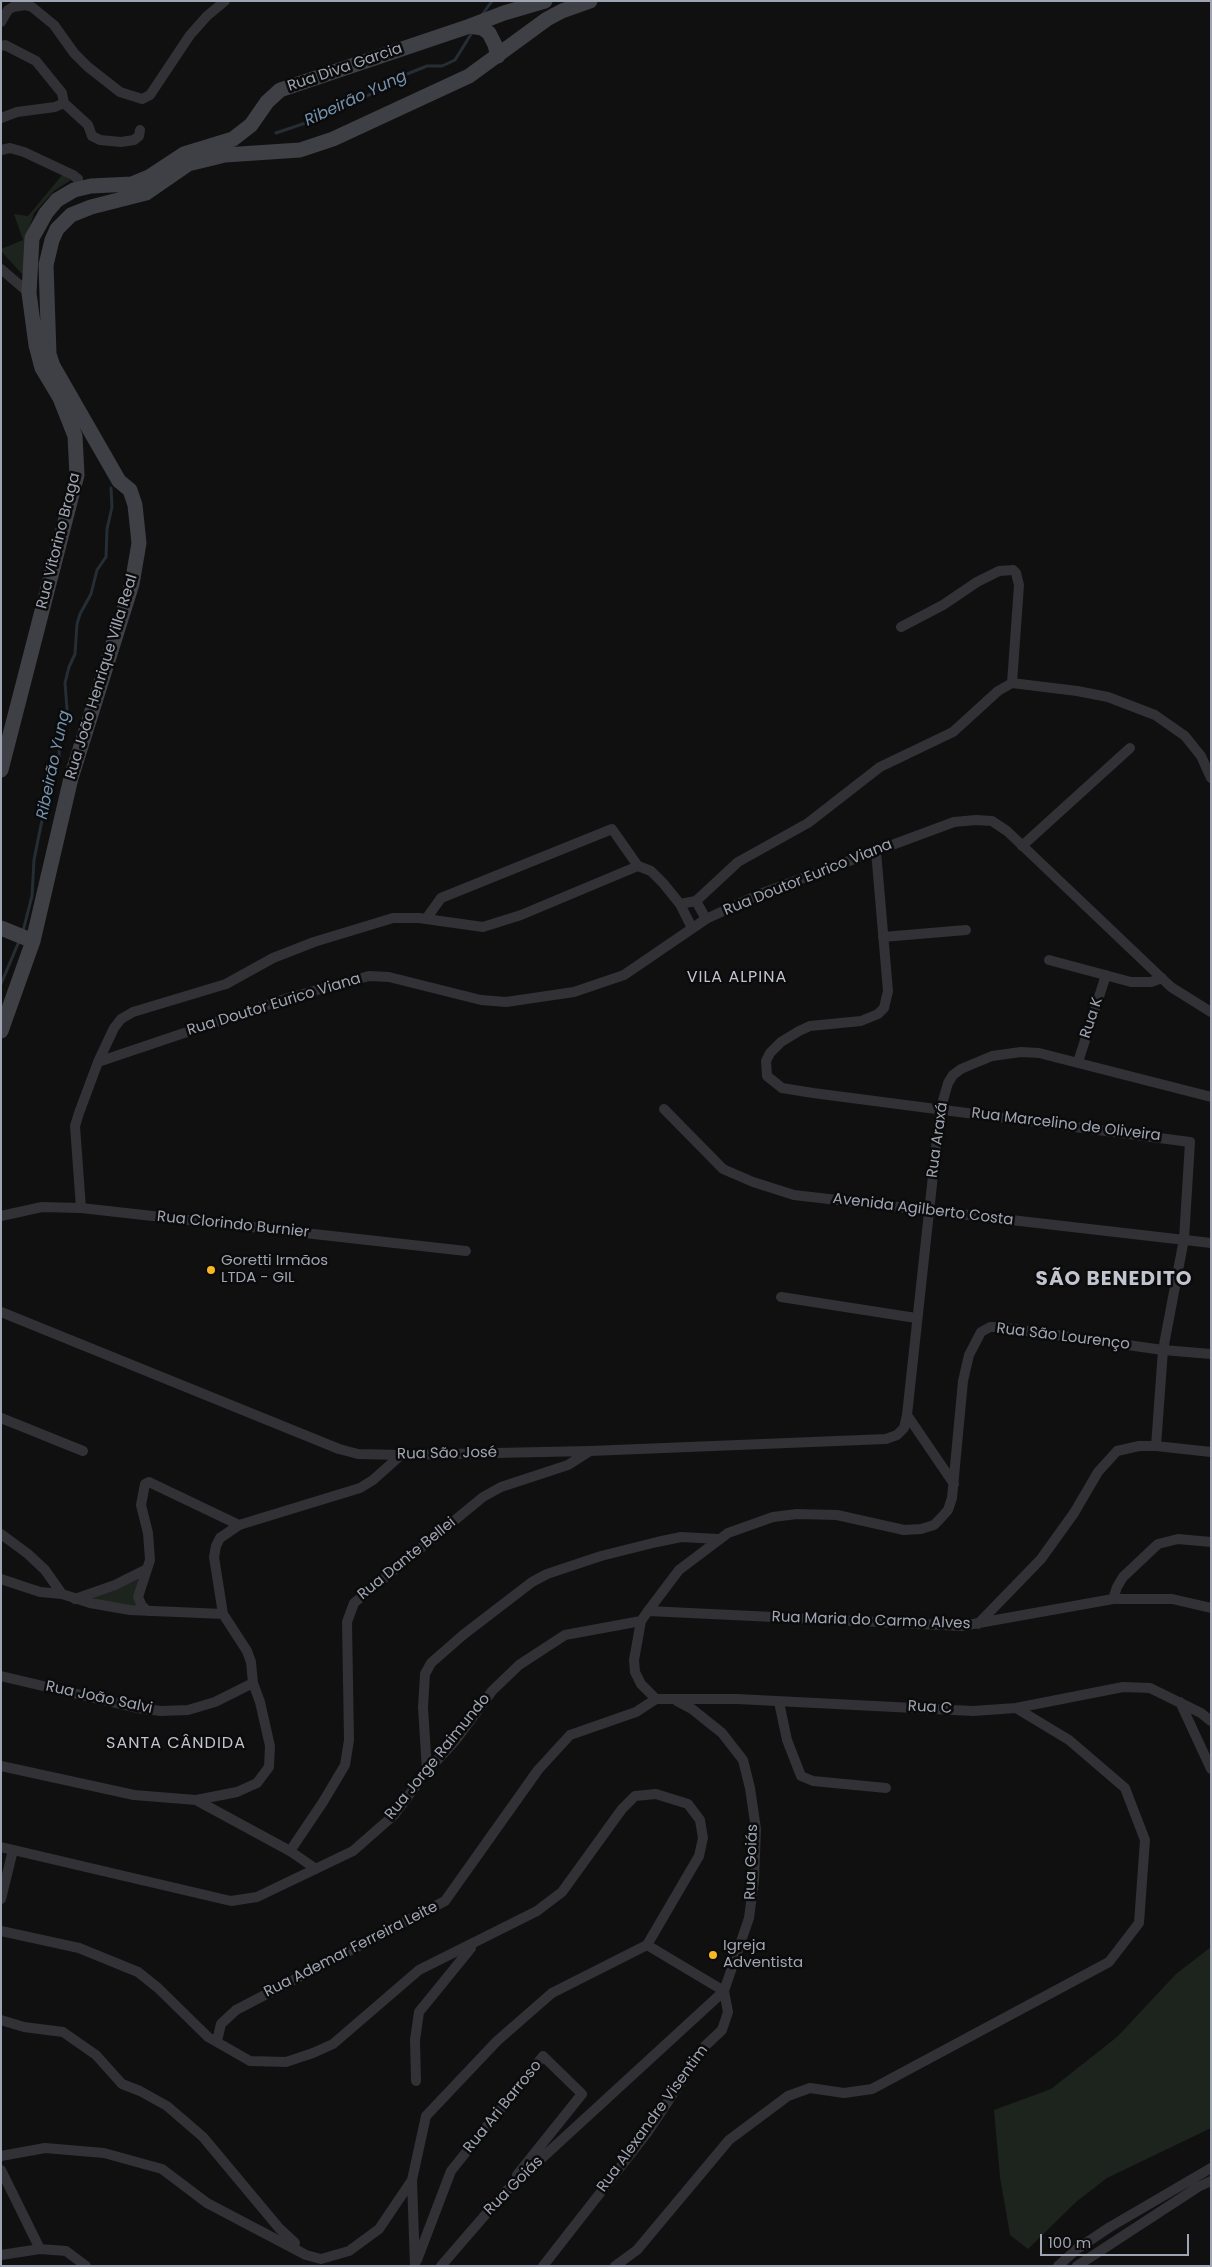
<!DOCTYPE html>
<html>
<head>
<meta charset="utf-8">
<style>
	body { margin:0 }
	#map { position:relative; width:1212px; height:2267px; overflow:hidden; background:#101011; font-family:Poppins,sans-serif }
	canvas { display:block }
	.frame { position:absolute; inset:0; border:2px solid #a0a5b3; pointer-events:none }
	.scale { position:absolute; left:1040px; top:2234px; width:149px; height:22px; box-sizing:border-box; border:2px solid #a0a5b3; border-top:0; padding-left:6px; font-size:15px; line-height:18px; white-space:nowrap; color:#a0a5b3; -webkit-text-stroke:4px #0b0b0c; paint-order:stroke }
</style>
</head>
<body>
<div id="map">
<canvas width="1212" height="2267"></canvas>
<div class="frame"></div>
<div class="scale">100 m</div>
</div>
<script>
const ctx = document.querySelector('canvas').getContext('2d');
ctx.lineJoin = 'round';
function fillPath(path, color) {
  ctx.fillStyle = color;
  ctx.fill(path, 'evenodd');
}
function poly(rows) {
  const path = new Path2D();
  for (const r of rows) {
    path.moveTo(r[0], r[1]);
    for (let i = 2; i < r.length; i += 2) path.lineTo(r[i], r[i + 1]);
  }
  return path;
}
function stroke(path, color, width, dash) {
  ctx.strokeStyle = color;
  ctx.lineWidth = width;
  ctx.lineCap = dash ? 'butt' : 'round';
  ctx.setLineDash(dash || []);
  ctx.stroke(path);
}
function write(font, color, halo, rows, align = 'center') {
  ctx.font = font + ' Poppins,sans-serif';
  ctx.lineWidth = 5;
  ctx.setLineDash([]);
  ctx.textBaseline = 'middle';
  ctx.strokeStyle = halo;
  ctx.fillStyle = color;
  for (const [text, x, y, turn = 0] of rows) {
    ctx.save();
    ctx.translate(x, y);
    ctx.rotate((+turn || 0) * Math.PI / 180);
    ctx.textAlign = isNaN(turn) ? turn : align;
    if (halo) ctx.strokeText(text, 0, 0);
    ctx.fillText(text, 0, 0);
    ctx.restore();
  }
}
fillPath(poly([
	[63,174,71,180,54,191,34,213,27,235,24,273,22,274,1,251,1,249,23,240,14,214,28,216],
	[138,1578,139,1607,87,1598],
	[1211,1947,1211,2128,1107,2178,1076,2202,1028,2249,1010,2235,1000,2177,994,2110,1051,2089,1117,2037,1176,1974]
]), '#1c241d');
stroke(poly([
	[482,15,492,1],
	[276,133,329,115,369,95,402,76,427,66,442,66,455,60,473,31],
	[23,931,32,896,34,860,41,825,59,756,60,732,67,709,65,683,69,667,75,654,77,624,80,614,91,594,97,570,106,557,107,529,112,507,111,488],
	[1,984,20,939]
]), '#262e35', 3);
stroke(poly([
	[1,22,8,10,13,7,25,5,32,7,54,25,74,53,88,67,120,92,142,99,150,95,190,35,207,16,225,1],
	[1,46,5,45,36,61,62,93,64,103],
	[64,103,88,125,92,136,100,140,121,142,134,140,139,136,140,130],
	[1,118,17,112,55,107,64,103],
	[1,150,10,148,24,152,73,175,78,179,79,189],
	[1,269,29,293],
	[901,627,943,605,977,582,999,571,1013,570,1016,573,1019,585,1012,683],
	[1022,846,1130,748],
	[876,851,888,991,884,1008,878,1014,861,1021,810,1026,799,1031,781,1042,770,1053,766,1061,767,1076,782,1088,813,1093,1190,1142,1184,1239,1163,1350,1156,1446],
	[696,901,706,919],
	[680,904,696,901,738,862,808,823,880,767,953,732,998,691,1012,683,1077,691,1108,697,1155,715,1185,736,1201,756,1211,778],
	[426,919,441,898,612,829,638,866],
	[883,937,966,930],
	[1049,960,1131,982,1151,982,1162,978],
	[98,1062,288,998,369,976,389,977,481,1000,506,1002,574,992,624,975,706,919,760,894,954,822,976,820,992,821,1007,831,1171,987,1211,1012],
	[1078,1062,1106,975],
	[664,1109,723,1169,753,1182,794,1195,1211,1243],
	[81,1208,75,1126,79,1113,98,1062,114,1028,121,1019,133,1012,226,984,273,958,314,942,393,918,419,918,483,927,521,915,638,866,651,871,663,883,680,904,692,928],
	[1,1216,42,1207,81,1208,466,1251],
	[781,1297,916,1318],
	[1,1312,339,1449,358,1454,401,1455,590,1451,886,1439,897,1435,904,1428,907,1415,940,1111,948,1083,953,1075,961,1069,992,1056,1021,1052,1039,1053,1211,1097],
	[1211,1354,1163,1350,999,1327,990,1327,981,1332,969,1355,963,1381,952,1498,948,1510,940,1519,934,1525,921,1529,904,1530,837,1515,797,1514,773,1517,728,1533,679,1570,648,1611,641,1621,634,1660,635,1672,641,1684,656,1699,737,1699,973,1711,1016,1708,1123,1687,1150,1688,1201,1713,1211,1721],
	[907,1415,954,1484],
	[1,1418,83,1451],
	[1,1534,28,1554,45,1570,62,1594],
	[1,1579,40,1592,62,1594,90,1603,130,1610,223,1614],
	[75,1599,115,1585,147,1569],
	[1113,1599,1117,1587,1123,1577,1158,1544,1178,1539,1211,1542],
	[148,1611,142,1606,138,1597,150,1560,148,1533,141,1505,145,1484,149,1482,239,1525],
	[648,1611,962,1626,1113,1599,1172,1599,1211,1608],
	[978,1624,1041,1559,1074,1513,1098,1472,1117,1451,1139,1446,1156,1446,1211,1452],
	[1,1676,137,1708,161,1711,188,1710,215,1702,253,1683],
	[779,1702,787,1740,801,1776,813,1781,886,1788],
	[1180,1702,1211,1769],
	[1,1766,134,1795,196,1800,237,1792,257,1783,269,1767,270,1746,260,1702,253,1683,251,1662,247,1651,223,1614,214,1557,216,1546,220,1538,239,1525,360,1488,373,1480,401,1455],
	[427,1771,423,1707,425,1674,431,1663,463,1635,532,1582,547,1574,601,1556,657,1542,681,1537,718,1539],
	[196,1800,290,1851,316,1869],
	[1,1847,231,1901,257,1897,353,1851,394,1815,427,1771,455,1741,492,1691,519,1665,565,1635,641,1621],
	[290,1851,323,1802,345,1765,349,1740,347,1622,354,1603,483,1497,501,1487,568,1465,590,1451],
	[1,1899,13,1850],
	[1,1931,79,1948,138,1972,158,1988,208,2037,250,2061,286,2062,313,2053,333,2044,419,1970,537,1911,562,1892,622,1809,635,1796,656,1794,688,1804,700,1820,703,1838,699,1856,647,1945,552,1993,497,2041,426,2116,412,2180,415,2266],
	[647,1945,724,1991],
	[1,2020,24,2027,63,2032,96,2055,122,2084,140,2091,167,2106,203,2137,279,2228,295,2243],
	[217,2041,221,2024,236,2010,445,1901,538,1770,570,1735,636,1712,656,1699],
	[416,2081,415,2040,419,2012,471,1948],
	[1,2156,45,2148,104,2153,162,2169,207,2203,306,2255,321,2259,349,2251,379,2229,412,2180],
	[1,2170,40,2249],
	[1,2255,40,2249,66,2251,86,2266],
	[417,2260,451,2171,543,2056,582,2094,517,2175],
	[441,2266,505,2192,724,1991,749,1918,754,1880,756,1829,750,1788,743,1760,722,1733,692,1709,677,1701],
	[543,2266,647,2133,705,2046,722,2030,728,2012,724,1991],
	[615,2266,637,2250,729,2140,788,2096,810,2088,844,2093,872,2089,1109,1962,1139,1923,1145,1840,1125,1788,1069,1740,1016,1708],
	[1058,2266,1077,2249,1110,2227,1211,2168],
	[1077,2266,1198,2187,1211,2181]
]), '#313136', 10);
stroke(poly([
	[470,26,482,28,489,33,495,45,498,56],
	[1,770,77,475,75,436,60,398,42,368,36,345,29,293,32,238,46,213,57,200,74,190,91,186,132,184,149,177,184,154,233,139,251,125,267,102,280,90,470,26,504,13,545,1],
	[1,928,33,941],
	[1,1031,33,941,71,778,132,584,139,543,135,505,130,490,119,481,53,366,49,354,46,265,52,240,57,229,71,215,91,207,146,193,188,164,225,155,300,150,333,139,469,76,547,19,562,11,590,1]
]), '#3f4046', 15);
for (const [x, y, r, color] of [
	[211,1270,5,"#f6b923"],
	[713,1955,5,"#f6b923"]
]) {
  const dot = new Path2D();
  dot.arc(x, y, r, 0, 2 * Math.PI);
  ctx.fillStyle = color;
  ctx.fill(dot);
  stroke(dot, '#0b0b0c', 2);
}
write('15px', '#a0a5b3', '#0b0b0c', [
	["Rua Diva Garcia",345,68,-19],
	["Rua Vitorino Braga",59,541,-76],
	["Rua João Henrique Villa Real",102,677,-73],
	["Rua Doutor Eurico Viana",808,878,-22],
	["Rua Doutor Eurico Viana",274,1005,-17],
	["Rua K",1092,1018,-72],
	["Rua Marcelino de Oliveira",1066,1125,7],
	["Rua Araxá",938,1140,-82],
	["Avenida Agilberto Costa",923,1210,7],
	["Rua Clorindo Burnier",233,1225,6],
	["Rua São Lourenço",1063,1337,7],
	["Rua São José",447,1454,-1],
	["Rua Dante Bellei",407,1559,-39],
	["Rua Maria do Carmo Alves",871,1621,2],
	["Rua João Salvi",99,1698,12],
	["Rua C",930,1708,3],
	["Rua Jorge Raimundo",438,1757,-51],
	["Rua Goiás",752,1862,-88],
	["Rua Ademar Ferreira Leite",351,1950,-27],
	["Rua Ari Barroso",503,2107,-51],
	["Rua Alexandre Visentim",653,2119,-54],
	["Rua Goiás",514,2186,-45]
]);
write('15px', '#a0a5b3', '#0b0b0c', [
	["Goretti Irmãos",221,1261],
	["LTDA - GIL",221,1278],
	["Igreja",723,1946],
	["Adventista",723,1963]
], 'left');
write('italic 16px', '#7592af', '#0b0b0c', [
	["Ribeirão Yung",356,99,-25],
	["Ribeirão Yung",54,765,-78]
]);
ctx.letterSpacing = '1px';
write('16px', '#c1c4ce', '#0b0b0c', [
	["VILA ALPINA",737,978],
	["SANTA CÂNDIDA",176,1744]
]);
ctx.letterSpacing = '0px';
ctx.letterSpacing = '1px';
write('bold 20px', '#c1c4ce', '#0b0b0c', [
	["SÃO BENEDITO",1114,1280]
]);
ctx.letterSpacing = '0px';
</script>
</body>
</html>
